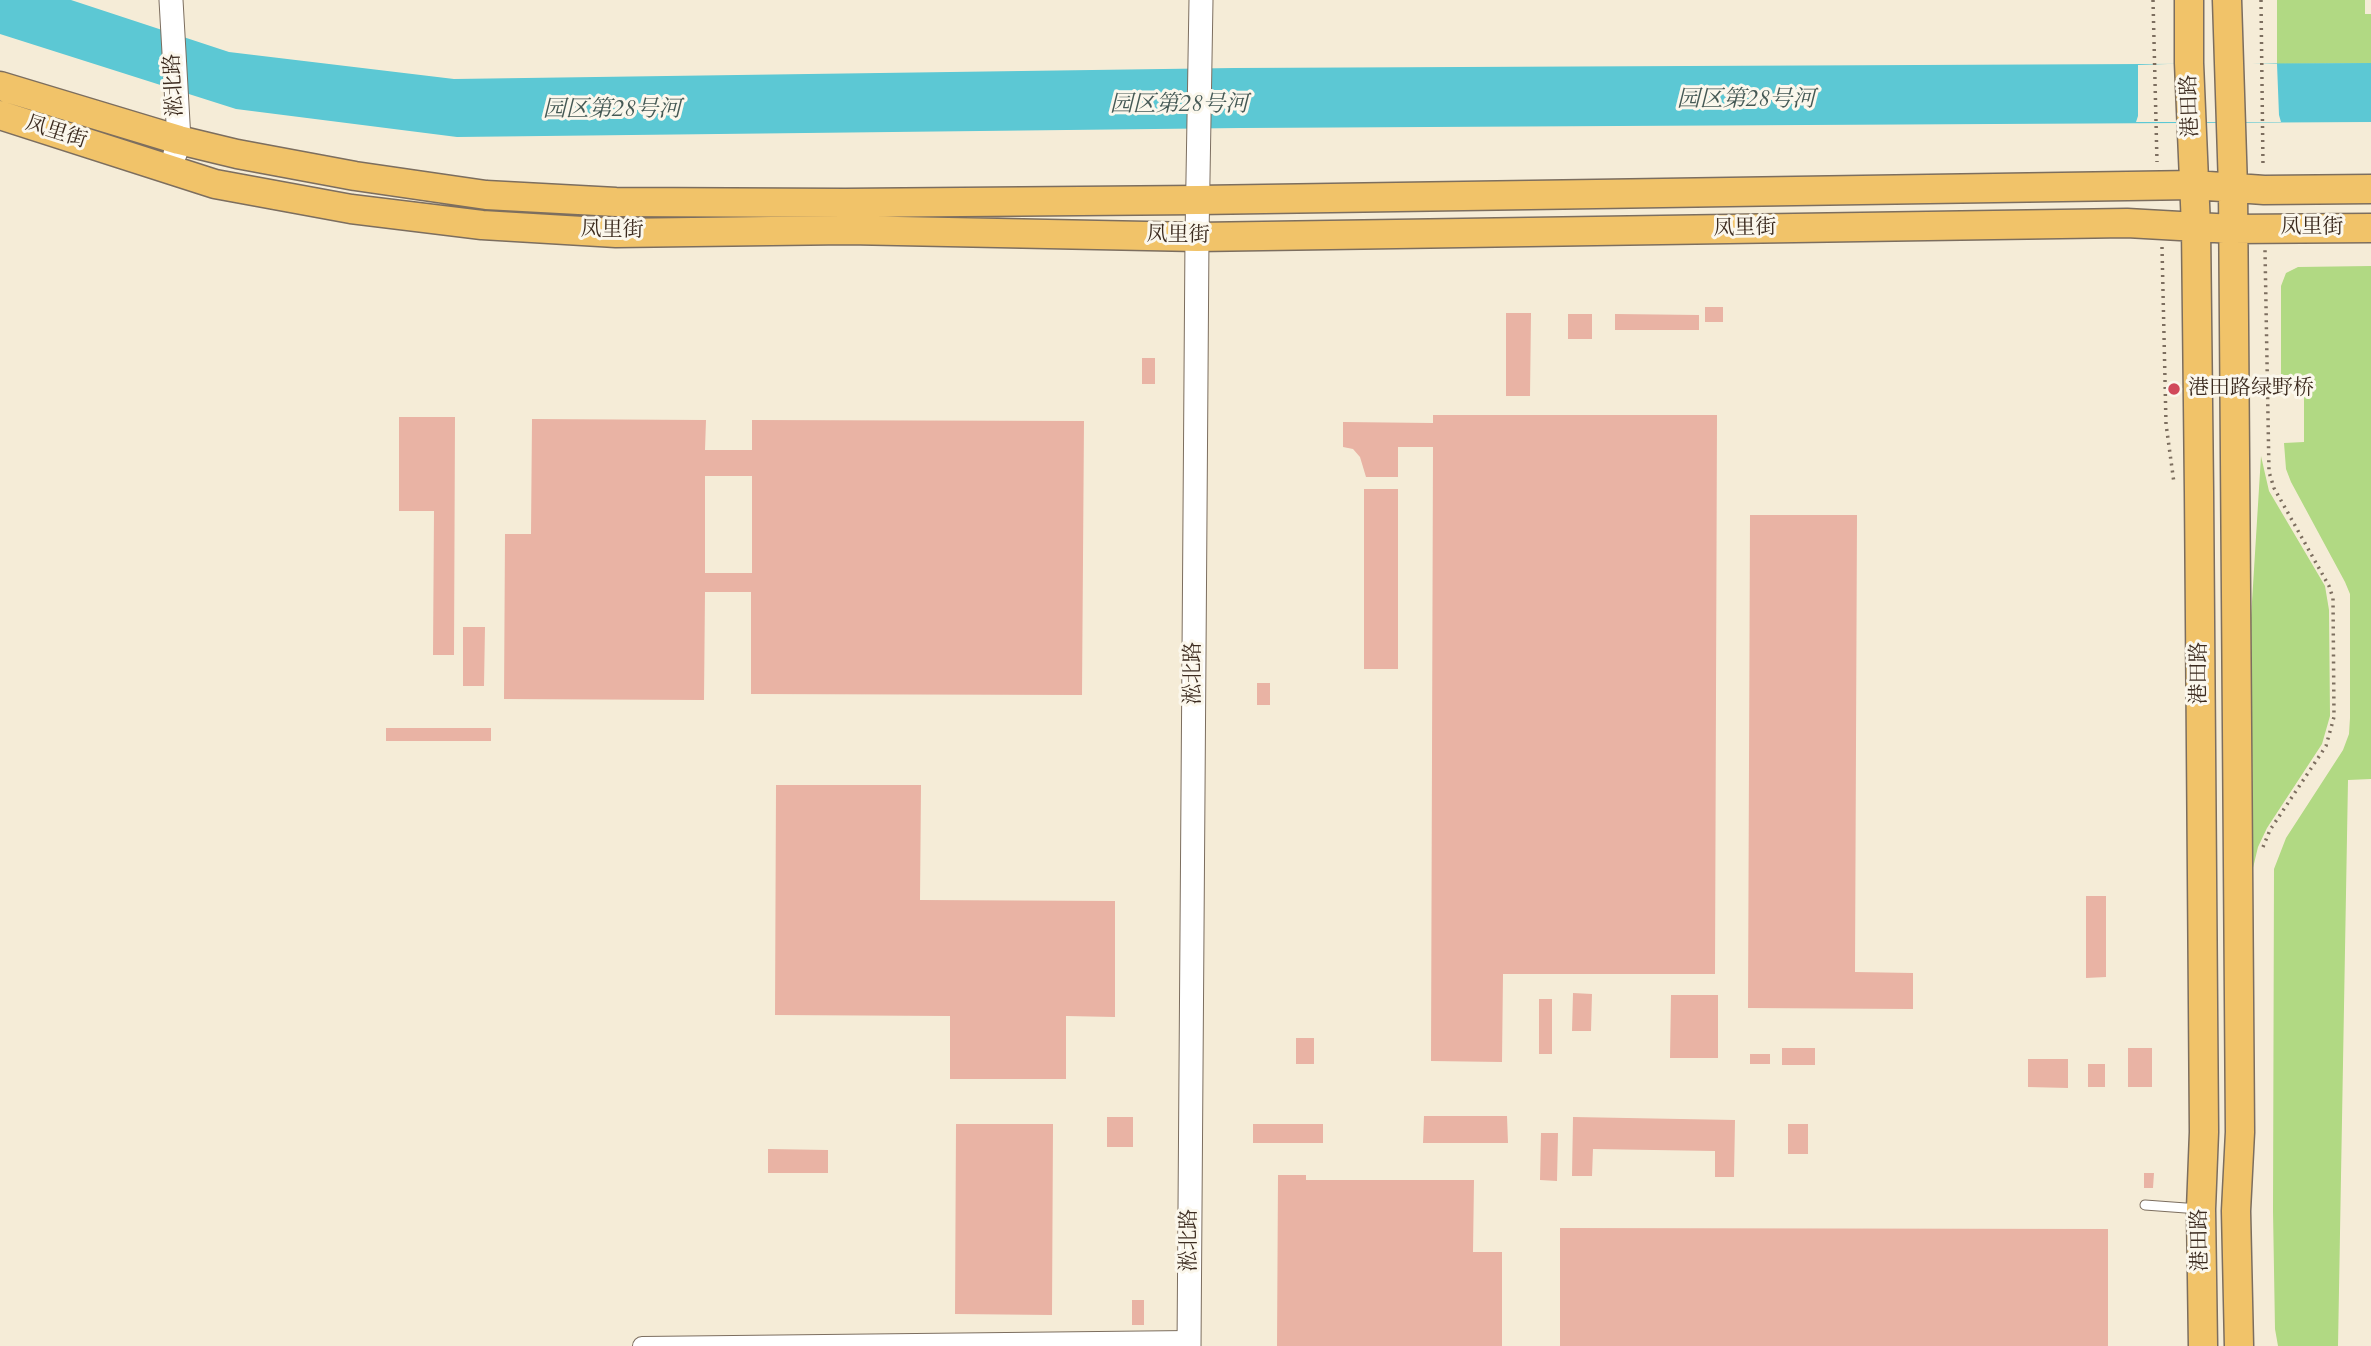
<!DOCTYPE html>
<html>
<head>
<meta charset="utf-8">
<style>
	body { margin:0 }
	canvas { display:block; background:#f5ecd7 }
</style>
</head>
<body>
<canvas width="2371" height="1346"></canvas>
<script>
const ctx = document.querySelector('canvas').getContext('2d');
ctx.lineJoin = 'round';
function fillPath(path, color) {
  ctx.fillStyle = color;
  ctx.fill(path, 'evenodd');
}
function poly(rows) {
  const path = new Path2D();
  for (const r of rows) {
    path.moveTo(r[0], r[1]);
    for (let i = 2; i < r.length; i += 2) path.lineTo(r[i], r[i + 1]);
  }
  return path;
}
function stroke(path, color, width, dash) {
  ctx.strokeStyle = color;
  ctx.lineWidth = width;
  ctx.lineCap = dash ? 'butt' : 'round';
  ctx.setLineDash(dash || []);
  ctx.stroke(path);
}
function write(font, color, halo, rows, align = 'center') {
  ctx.font = font + ' Cardo,"Noto Serif SC",serif';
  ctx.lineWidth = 6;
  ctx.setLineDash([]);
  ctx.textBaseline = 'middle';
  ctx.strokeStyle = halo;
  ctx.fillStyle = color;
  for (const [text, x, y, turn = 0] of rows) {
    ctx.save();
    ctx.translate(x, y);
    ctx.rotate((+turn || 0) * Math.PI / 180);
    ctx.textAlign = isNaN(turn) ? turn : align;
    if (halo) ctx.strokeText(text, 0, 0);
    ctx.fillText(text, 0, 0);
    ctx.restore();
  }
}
fillPath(poly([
	[2277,0,2365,0,2365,14,2371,14,2371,63,2277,64],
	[2371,266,2371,779,2348,780,2338,1346,2278,1346,2275,1329,2273,1211,2274,869,2286,838,2343,750,2349,734,2350,718,2350,594,2345,582,2291,482,2286,469,2284,443,2304,442,2304,383,2281,383,2281,286,2286,273,2298,267],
	[2261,456,2269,491,2325,586,2329,610,2330,716,2322,744,2267,828,2258,847,2253,868,2251,618]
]), '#b1d983');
fillPath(poly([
	[0,0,71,0,229,52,454,79,1234,68,2371,63,2371,122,1241,128,457,137,236,109,0,34]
]), '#5cc8d4');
fillPath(poly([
	[2227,62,2277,64,2279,115,2281,122,2136,122,2138,116,2138,65]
]), '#f5ecd7');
fillPath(poly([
	[1705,307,1723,307,1723,322,1705,322],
	[1506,313,1531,313,1530,396,1506,396],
	[1568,314,1592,314,1592,339,1568,339],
	[1615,314,1699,315,1699,330,1615,330],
	[1142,358,1155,358,1155,384,1142,384],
	[1433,415,1717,415,1715,974,1503,974,1502,1062,1431,1061,1433,447,1398,447,1398,477,1366,477,1360,457,1353,449,1343,447,1343,422,1433,423],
	[399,417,455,417,454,655,433,655,434,511,399,511],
	[532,419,706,420,705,450,752,450,752,420,1084,421,1082,695,751,694,751,592,705,592,704,700,504,699,505,534,531,534],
	[705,476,752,476,752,573,705,573],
	[1364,489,1398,489,1398,669,1364,669],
	[1750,515,1857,515,1855,972,1913,973,1913,1009,1748,1008],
	[463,627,485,627,484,686,463,686],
	[1257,683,1270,683,1270,705,1257,705],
	[386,728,491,728,491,741,386,741],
	[776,785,921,785,920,900,1115,901,1115,1017,1066,1016,1066,1079,950,1079,950,1016,775,1015],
	[2086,896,2106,896,2106,977,2086,978],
	[1573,993,1592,994,1591,1031,1572,1031],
	[1671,995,1718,995,1718,1058,1670,1058],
	[1539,999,1552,999,1552,1054,1539,1054],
	[1296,1038,1314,1038,1314,1064,1296,1064],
	[1782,1048,1815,1048,1815,1065,1782,1065],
	[2128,1048,2152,1048,2152,1087,2128,1087],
	[1750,1054,1770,1054,1770,1064,1750,1064],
	[2028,1059,2068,1059,2068,1088,2028,1087],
	[2088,1064,2105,1064,2105,1087,2088,1087],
	[1424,1116,1507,1116,1508,1143,1423,1143],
	[1107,1117,1133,1117,1133,1147,1107,1147],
	[1573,1117,1735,1120,1734,1177,1715,1177,1715,1151,1593,1149,1592,1176,1572,1176],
	[956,1124,1053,1124,1052,1315,955,1314],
	[1253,1124,1323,1124,1323,1143,1253,1143],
	[1788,1124,1808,1124,1808,1154,1788,1154],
	[1541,1133,1558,1133,1557,1181,1540,1180],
	[768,1149,828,1150,828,1173,768,1173],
	[2144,1173,2154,1173,2153,1188,2144,1188],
	[1278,1175,1306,1175,1306,1180,1474,1180,1473,1252,1502,1252,1502,1346,1277,1346],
	[1560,1228,2108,1229,2108,1346,1560,1346],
	[1132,1300,1144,1300,1144,1325,1132,1325]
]), '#e9b3a4');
const service = poly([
	[2145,1205,2199,1209]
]);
const minor = poly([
	[642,1346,1189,1340]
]);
const tertiary = poly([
	[171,0,179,140,175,154],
	[1189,1346,1197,237,1201,0]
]);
const primary = poly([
	[2189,0,2189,63,2196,227,2199,492,2204,1132,2201,1209,2203,1346],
	[2227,0,2233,188,2240,1132,2236,1211,2239,1346],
	[0,86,179,140,237,154,355,176,486,195,616,202,845,203,1198,200,2194,185,2264,190,2371,189],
	[0,115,215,184,351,209,482,225,616,233,848,230,1197,237,2127,223,2233,229,2371,228]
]);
stroke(service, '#7c6e5f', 11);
stroke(minor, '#7c6e5f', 20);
stroke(tertiary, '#7c6e5f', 25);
stroke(primary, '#7c6e5f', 31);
stroke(poly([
	[2153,0,2157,162],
	[2261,0,2263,166],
	[2162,247,2166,424,2174,483],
	[2263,847,2270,830,2326,746,2334,717,2333,598,2329,586,2274,488,2269,472,2265,250]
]), '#7c6e5f', 3.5, [2, 5]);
stroke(service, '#fff', 9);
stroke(minor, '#fff', 18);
stroke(tertiary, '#fff', 23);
stroke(primary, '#f1c369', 28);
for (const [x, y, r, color] of [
	[2174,389,7,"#d1495b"]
]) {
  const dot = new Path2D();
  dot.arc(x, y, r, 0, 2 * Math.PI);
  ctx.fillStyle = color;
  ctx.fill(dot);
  stroke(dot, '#fbf7ec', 2.5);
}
write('21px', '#3b2a1e', '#fbf7ec', [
	["淞北路",175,85,-93],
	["港田路",2191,106,-92],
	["凤里街",56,133,18],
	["凤里街",2312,228],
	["凤里街",1745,229,-1],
	["凤里街",612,231,1],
	["凤里街",1178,236,1],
	["淞北路",1194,673,-90],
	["港田路",2200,673,-90],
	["淞北路",1190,1240,-90],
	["港田路",2201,1240,-91]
]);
write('21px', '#3b2a1e', '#fbf7ec', [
	["港田路绿野桥",2188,389]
], 'left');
write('italic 23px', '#455955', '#fbf7ec', [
	["园区第28号河",1746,101],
	["园区第28号河",1179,106],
	["园区第28号河",612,111]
]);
</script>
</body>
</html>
